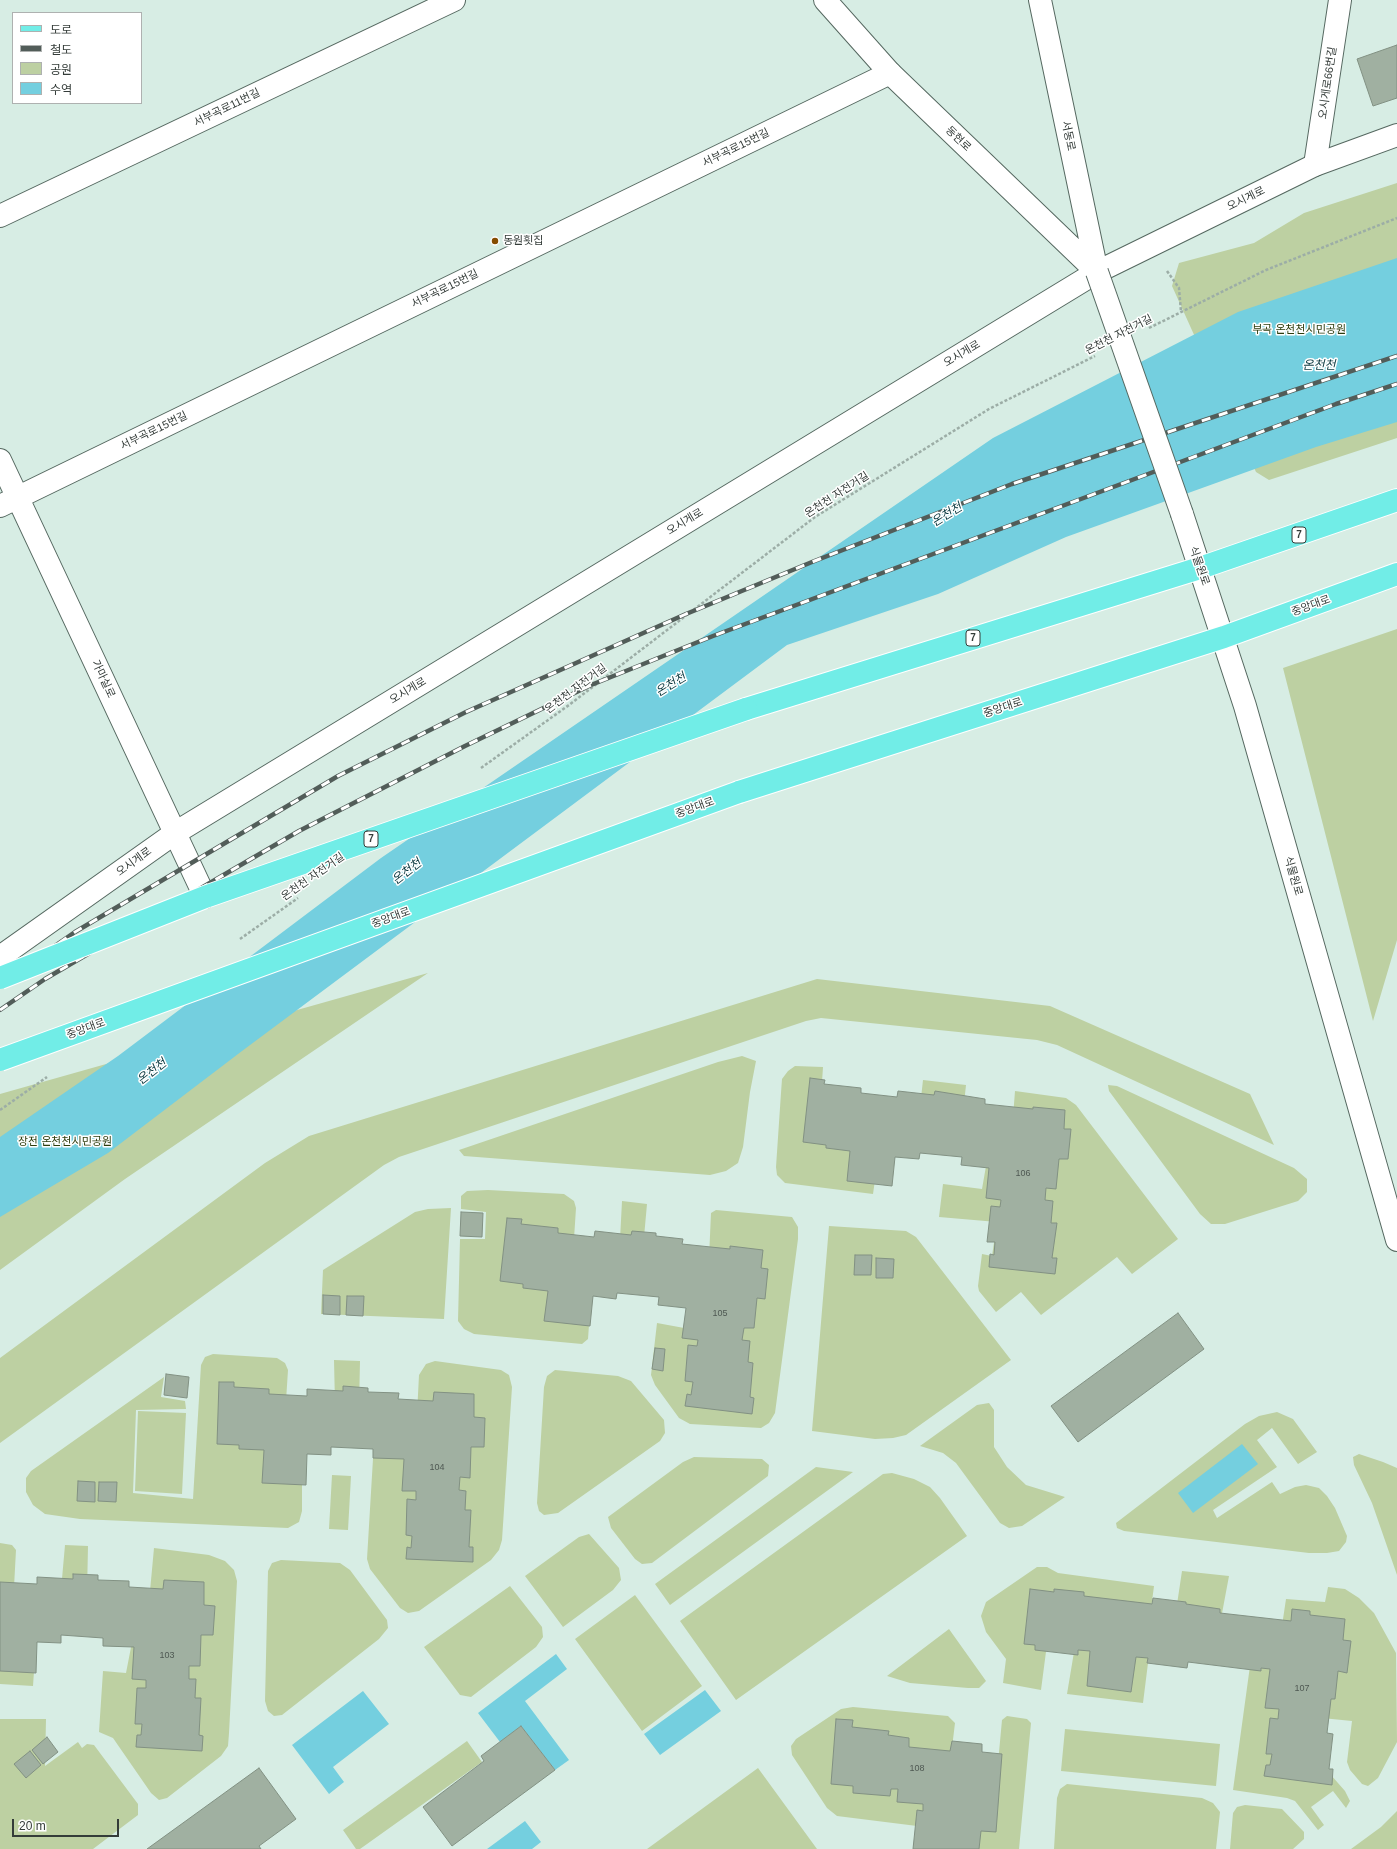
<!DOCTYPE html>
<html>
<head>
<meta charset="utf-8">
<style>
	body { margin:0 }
	#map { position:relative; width:1397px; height:1849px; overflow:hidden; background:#d7ede4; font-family:Arial,"Noto Sans KR",sans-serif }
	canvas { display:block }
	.legend { position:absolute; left:12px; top:12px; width:130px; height:92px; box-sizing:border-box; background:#fff; border:1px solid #aeb1b0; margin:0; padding:5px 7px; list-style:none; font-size:12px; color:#343c39 }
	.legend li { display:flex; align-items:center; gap:8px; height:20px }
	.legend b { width:20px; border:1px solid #aeb1b0 }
	.scale { position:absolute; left:12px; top:1819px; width:107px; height:18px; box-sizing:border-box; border:2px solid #343c39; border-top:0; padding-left:5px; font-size:12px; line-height:14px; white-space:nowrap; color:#343c39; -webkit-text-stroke:3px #fff; paint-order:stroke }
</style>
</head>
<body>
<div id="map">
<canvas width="1397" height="1849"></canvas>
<ul class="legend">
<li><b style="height:5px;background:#71ede7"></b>도로</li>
<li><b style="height:5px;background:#525d59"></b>철도</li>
<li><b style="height:11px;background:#bdd0a2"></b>공원</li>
<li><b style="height:11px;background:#74cfdf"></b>수역</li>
</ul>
<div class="scale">20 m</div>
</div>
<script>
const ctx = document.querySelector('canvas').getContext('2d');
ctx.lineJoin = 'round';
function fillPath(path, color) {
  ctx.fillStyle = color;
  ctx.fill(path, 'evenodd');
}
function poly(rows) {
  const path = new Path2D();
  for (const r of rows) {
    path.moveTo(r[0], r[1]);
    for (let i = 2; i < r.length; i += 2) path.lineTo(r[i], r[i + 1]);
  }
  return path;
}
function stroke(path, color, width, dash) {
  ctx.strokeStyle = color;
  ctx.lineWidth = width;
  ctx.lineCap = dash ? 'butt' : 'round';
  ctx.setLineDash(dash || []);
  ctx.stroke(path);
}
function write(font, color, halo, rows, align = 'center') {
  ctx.font = font + ' Arial,"Noto Sans KR",sans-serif';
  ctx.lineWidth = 3;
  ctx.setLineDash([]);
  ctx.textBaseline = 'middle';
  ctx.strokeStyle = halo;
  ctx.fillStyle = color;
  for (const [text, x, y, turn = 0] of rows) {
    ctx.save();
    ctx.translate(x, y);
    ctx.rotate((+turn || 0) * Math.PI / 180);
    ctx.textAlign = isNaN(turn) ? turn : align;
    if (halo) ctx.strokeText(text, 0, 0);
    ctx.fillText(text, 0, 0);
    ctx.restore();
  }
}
fillPath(poly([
	[1397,183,1397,438,1269,480,1256,472,1172,286,1179,263,1254,243,1304,213],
	[1397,629,1397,940,1373,1021,1283,668],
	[428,973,125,1179,0,1270,0,1094],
	[817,979,1050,1006,1250,1094,1274,1145,1057,1045,1037,1040,821,1018,806,1021,399,1157,384,1165,0,1443,0,1358,265,1163,309,1136],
	[742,1056,756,1061,750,1092,743,1147,738,1163,726,1171,710,1175,464,1156,459,1150,718,1062],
	[795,1066,823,1067,821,1097,920,1107,923,1080,966,1085,963,1113,1013,1117,1015,1091,1066,1098,1076,1105,1178,1239,1132,1274,1117,1257,1041,1315,1021,1292,996,1312,979,1291,978,1286,982,1254,992,1256,997,1222,939,1217,943,1184,982,1189,989,1149,881,1138,873,1194,785,1183,777,1175,776,1167,781,1093,782,1079,788,1071],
	[1108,1085,1117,1086,1294,1168,1307,1179,1307,1192,1298,1201,1225,1224,1211,1224,1200,1214,1109,1091],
	[488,1190,564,1194,574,1201,576,1208,573,1254,619,1259,622,1201,647,1204,643,1248,709,1258,711,1213,716,1210,792,1217,798,1227,798,1239,775,1413,769,1423,761,1428,690,1424,679,1418,655,1385,651,1375,657,1323,695,1330,698,1291,592,1282,588,1339,582,1344,474,1334,464,1329,458,1321,460,1239,485,1239,486,1212,461,1209,461,1196,467,1191],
	[451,1208,444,1319,321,1314,323,1270,415,1212,428,1209],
	[829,1226,906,1231,916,1237,1011,1360,906,1435,893,1438,875,1439,812,1431],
	[213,1354,277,1358,285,1363,288,1370,286,1401,335,1404,334,1360,360,1361,359,1407,417,1414,419,1375,426,1364,435,1361,501,1370,509,1375,512,1387,502,1540,499,1550,491,1560,419,1611,408,1613,400,1608,370,1569,367,1559,374,1442,302,1442,302,1511,299,1522,288,1528,80,1519,45,1514,33,1505,26,1492,26,1478,31,1471,164,1377,161,1397,185,1401,186,1409,136,1410,133,1493,193,1499,201,1365,205,1357],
	[555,1370,618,1376,631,1381,664,1420,665,1433,660,1441,558,1513,544,1515,539,1511,537,1503,544,1387,547,1376],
	[989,1403,994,1410,994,1447,1007,1467,1026,1485,1065,1497,1022,1526,1009,1528,1000,1523,956,1463,943,1453,920,1446,977,1405],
	[138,1411,186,1413,182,1494,135,1491],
	[1277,1412,1293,1419,1317,1452,1298,1464,1272,1428,1257,1440,1277,1467,1213,1510,1217,1518,1272,1482,1280,1494,1295,1487,1306,1485,1319,1488,1327,1496,1335,1508,1347,1536,1346,1542,1339,1551,1327,1553,1309,1553,1124,1531,1117,1528,1116,1523,1245,1424,1259,1416],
	[1359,1454,1383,1462,1397,1468,1397,1575,1372,1503,1354,1465,1353,1457],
	[694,1457,762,1459,769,1465,768,1476,652,1563,642,1564,635,1559,611,1528,608,1517,683,1462],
	[816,1467,853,1472,670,1605,655,1584],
	[892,1473,914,1479,930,1487,940,1498,967,1536,736,1700,680,1621,883,1474],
	[332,1475,351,1476,348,1530,329,1529],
	[589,1534,619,1568,621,1580,613,1590,563,1627,525,1576,579,1537],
	[0,1543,12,1545,16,1550,14,1587,61,1590,65,1545,88,1546,87,1593,149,1602,154,1548,209,1555,225,1561,234,1570,237,1581,229,1733,228,1746,221,1756,167,1798,159,1800,151,1793,113,1738,99,1732,103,1671,126,1673,133,1637,37,1628,33,1686,0,1684],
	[281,1560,340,1563,350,1570,387,1620,388,1628,379,1639,282,1715,274,1716,268,1711,265,1701,268,1571,272,1563],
	[1037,1567,1047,1567,1058,1573,1154,1586,1151,1609,1176,1611,1182,1571,1229,1576,1220,1624,1150,1647,1143,1703,1067,1694,1075,1646,1047,1644,1041,1690,1003,1683,1006,1659,986,1632,981,1616,986,1602],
	[510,1586,542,1627,543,1637,536,1647,471,1697,460,1695,424,1647],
	[1328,1587,1345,1589,1359,1598,1374,1613,1396,1653,1397,1742,1378,1778,1368,1786,1362,1784,1350,1770,1347,1762,1352,1721,1322,1718,1316,1758,1345,1791,1350,1801,1346,1808,1333,1791,1311,1807,1324,1825,1318,1830,1295,1801,1287,1798,1233,1790,1253,1644,1279,1646,1286,1599,1325,1602],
	[635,1595,702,1686,642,1731,575,1639],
	[949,1629,986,1681,979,1688,968,1688,910,1683,887,1676],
	[853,1707,948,1716,955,1723,951,1756,998,1763,1002,1720,1007,1716,1027,1719,1031,1723,1019,1849,924,1849,925,1827,837,1816,827,1808,792,1755,791,1746,796,1739,841,1709],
	[0,1719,46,1719,45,1766,78,1742,82,1748,87,1744,94,1745,138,1804,138,1815,93,1849,0,1849],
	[1065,1729,1220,1744,1216,1786,1061,1771],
	[467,1741,482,1762,360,1849,356,1849,343,1830],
	[758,1768,817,1849,647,1849],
	[1067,1784,1202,1798,1213,1803,1220,1812,1216,1849,1054,1849,1057,1798,1060,1789],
	[1245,1805,1282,1809,1304,1832,1304,1839,1293,1849,1230,1849,1233,1813,1237,1807],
	[1397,1811,1397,1849,1351,1849,1381,1827]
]), '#bdd0a2');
fillPath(poly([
	[1397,258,1397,422,1316,447,1066,537,938,594,787,645,242,1051,108,1153,0,1217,0,1137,118,1056,381,858,993,438,1238,312],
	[1242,1444,1258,1464,1193,1513,1178,1493],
	[556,1654,567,1669,525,1701,569,1760,555,1770,521,1726,500,1742,478,1713],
	[705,1690,721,1711,660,1755,644,1734],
	[363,1691,389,1724,333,1767,344,1782,329,1794,292,1745],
	[525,1821,541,1842,532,1849,487,1849]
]), '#74cfdf');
const building = poly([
	[1397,45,1397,98,1373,106,1357,59,1397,45],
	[810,1078,825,1080,824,1084,861,1088,861,1093,897,1097,898,1091,934,1095,935,1091,985,1099,985,1104,1033,1109,1033,1107,1065,1110,1064,1129,1071,1129,1068,1159,1059,1159,1056,1189,1046,1188,1045,1200,1053,1201,1051,1223,1057,1223,1052,1258,1057,1258,1055,1274,989,1267,990,1254,994,1255,995,1242,987,1242,991,1206,1000,1207,1001,1200,986,1198,989,1168,961,1165,962,1157,920,1153,919,1159,895,1157,892,1186,847,1181,850,1151,826,1148,826,1145,803,1142,810,1078],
	[461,1212,483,1213,482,1237,460,1236,461,1212],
	[507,1218,522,1219,521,1224,558,1228,558,1233,594,1237,595,1231,631,1235,632,1231,656,1233,656,1236,683,1239,682,1244,730,1249,730,1246,763,1250,761,1268,768,1269,765,1299,757,1298,754,1328,744,1328,742,1340,750,1341,748,1362,753,1363,750,1397,754,1398,752,1414,685,1406,687,1394,691,1395,693,1382,685,1381,688,1345,697,1346,698,1340,682,1338,686,1308,658,1305,659,1297,617,1293,616,1299,593,1296,590,1326,544,1321,548,1291,523,1288,523,1284,500,1281,507,1218],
	[855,1255,872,1255,871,1275,854,1275,855,1255],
	[876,1258,894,1259,893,1278,876,1278,876,1258],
	[323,1295,340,1296,340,1315,323,1314,323,1295],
	[347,1296,364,1296,363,1316,346,1315,347,1296],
	[1178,1313,1204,1349,1078,1442,1051,1406,1178,1313],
	[655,1348,665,1349,663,1371,652,1369,655,1348],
	[166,1374,189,1377,187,1398,164,1395,166,1374],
	[219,1382,234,1382,234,1387,269,1389,269,1394,307,1396,307,1389,343,1391,343,1386,368,1388,368,1392,399,1393,398,1399,433,1401,434,1392,474,1394,474,1417,485,1418,484,1447,471,1447,470,1478,460,1477,459,1490,466,1491,465,1510,471,1510,469,1547,473,1547,473,1562,406,1559,407,1547,411,1548,412,1536,406,1535,407,1499,416,1500,416,1491,402,1491,404,1459,373,1458,373,1449,331,1447,331,1455,307,1454,306,1485,262,1483,264,1450,239,1449,239,1445,217,1444,219,1382],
	[78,1481,95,1482,95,1502,77,1501,78,1481],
	[99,1482,117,1482,116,1502,98,1501,99,1482],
	[73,1574,98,1575,98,1580,129,1581,129,1587,163,1589,164,1580,204,1582,204,1605,215,1606,213,1635,201,1635,200,1666,189,1666,189,1679,196,1679,195,1698,201,1698,199,1735,203,1736,202,1751,136,1747,137,1735,141,1735,142,1724,135,1724,137,1688,146,1688,146,1680,132,1679,134,1647,103,1646,103,1638,61,1635,61,1643,37,1642,36,1673,0,1671,0,1582,37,1584,37,1577,73,1579,73,1574],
	[1030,1589,1054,1592,1054,1589,1084,1592,1084,1596,1152,1604,1153,1598,1186,1602,1186,1604,1220,1609,1220,1613,1291,1621,1292,1609,1310,1611,1310,1615,1345,1619,1343,1640,1351,1641,1347,1673,1338,1671,1335,1699,1331,1699,1327,1733,1333,1734,1329,1769,1333,1769,1332,1785,1264,1776,1266,1765,1270,1765,1272,1754,1266,1754,1270,1718,1278,1719,1279,1709,1265,1708,1270,1669,1261,1668,1261,1671,1188,1662,1187,1668,1147,1663,1148,1658,1136,1657,1131,1692,1087,1686,1090,1651,1078,1650,1078,1655,1035,1650,1035,1645,1024,1644,1030,1589],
	[836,1719,853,1720,852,1727,889,1731,888,1735,909,1738,909,1747,950,1751,952,1741,982,1744,982,1752,1002,1754,996,1832,981,1831,979,1849,913,1849,917,1810,923,1811,923,1804,897,1802,898,1789,891,1789,890,1796,853,1793,853,1786,831,1784,836,1719],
	[521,1726,555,1770,452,1846,423,1807,484,1761,481,1756,521,1726],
	[47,1737,58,1752,43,1764,32,1750,47,1737],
	[30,1751,41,1765,26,1778,14,1764,30,1751],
	[259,1768,296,1819,259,1846,261,1849,147,1849,259,1768]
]);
fillPath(building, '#a0b0a1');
stroke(building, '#829183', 1);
const street = poly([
	[1315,165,1340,0],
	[0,216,454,0],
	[0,460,205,897],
	[0,506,890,73]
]);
const secondary = poly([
	[825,0,890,73,1097,272],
	[1040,0,1097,272],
	[1182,514,1245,706,1397,1240],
	[0,957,175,833,1097,272,1315,165,1397,135]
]);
const primary = poly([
	[746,709,1200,568,1397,500],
	[739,792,1224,637,1397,574]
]);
stroke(street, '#556860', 24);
stroke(secondary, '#556860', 24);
stroke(primary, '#fff', 24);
stroke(poly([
	[1167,271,1179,288,1181,312],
	[1149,328,1266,270,1397,218],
	[481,768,569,705,815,517,989,409,1095,356],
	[240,939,298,898],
	[0,1110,47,1077]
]), '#9cada6', 2.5, [3, 2]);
stroke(street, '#fff', 22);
stroke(secondary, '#fff', 22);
stroke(primary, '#71ede7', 22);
const rail = poly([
	[0,984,75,932,338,776,466,712,686,614,812,562,1012,484,1397,356],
	[0,1010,45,979,299,831,465,746,591,685,713,636,1336,404,1397,384]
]);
stroke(rail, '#525d59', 4.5);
stroke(rail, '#fff', 3, [9]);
const secondaryBridge = poly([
	[1097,272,1182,514]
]);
const primaryBridge = poly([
	[0,978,205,897,746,709],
	[0,1060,739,792]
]);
stroke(secondaryBridge, '#556860', 24, []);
stroke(primaryBridge, '#fff', 24, []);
stroke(secondaryBridge, '#fff', 22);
stroke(primaryBridge, '#71ede7', 22);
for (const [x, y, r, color] of [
	[495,241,4,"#854c00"]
]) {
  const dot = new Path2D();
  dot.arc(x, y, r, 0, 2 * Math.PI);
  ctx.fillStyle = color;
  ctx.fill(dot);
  stroke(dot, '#fff', 1.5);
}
write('9px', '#4f5953', null, [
	["106",1023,1174],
	["105",720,1314],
	["104",437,1468],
	["103",167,1656],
	["107",1302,1689],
	["108",917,1769]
]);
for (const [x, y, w] of [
	[1299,535,14],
	[973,638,14],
	[371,839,14]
]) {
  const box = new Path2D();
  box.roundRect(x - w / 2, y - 8, w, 16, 3);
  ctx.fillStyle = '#fff';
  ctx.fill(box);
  stroke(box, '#343c39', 1);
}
write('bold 10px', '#343c39', null, [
	["7",1299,535],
	["7",973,638],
	["7",371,839]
]);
write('11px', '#343c39', '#fff', [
	["오시게로66번길",1328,83,-82],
	["서부곡로11번길",227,108,-26],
	["서동로",1068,136,78],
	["동현로",958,139,44],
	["서부곡로15번길",736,148,-26],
	["오시게로",1246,199,-26],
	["서부곡로15번길",445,289,-26],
	["온천천 자전거길",1119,335,-27],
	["오시게로",962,354,-31],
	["서부곡로15번길",154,431,-26],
	["온천천 자전거길",837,495,-33],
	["오시게로",685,522,-31],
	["식물원로",1199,566,71],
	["중앙대로",1311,606,-20],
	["가마실로",103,679,65],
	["온천천 자전거길",576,689,-37],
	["오시게로",408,691,-31],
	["중앙대로",1003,708,-18],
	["중앙대로",695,808,-20],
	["오시게로",134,862,-36],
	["식물원로",1293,876,74],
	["온천천 자전거길",313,877,-35],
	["중앙대로",391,918,-20],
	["중앙대로",86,1029,-20]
]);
write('11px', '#343c39', '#fff', [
	["동원횟집",503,241]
], 'left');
write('11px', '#2d3d0e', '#fff', [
	["부곡 온천천시민공원",1299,330],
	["장전 온천천시민공원",65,1142]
]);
write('italic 12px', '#09373e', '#fff', [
	["온천천",1319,366],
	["온천천",947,515,-32],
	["온천천",671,685,-32],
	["온천천",407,872,-38],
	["온천천",152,1072,-38]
]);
</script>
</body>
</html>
